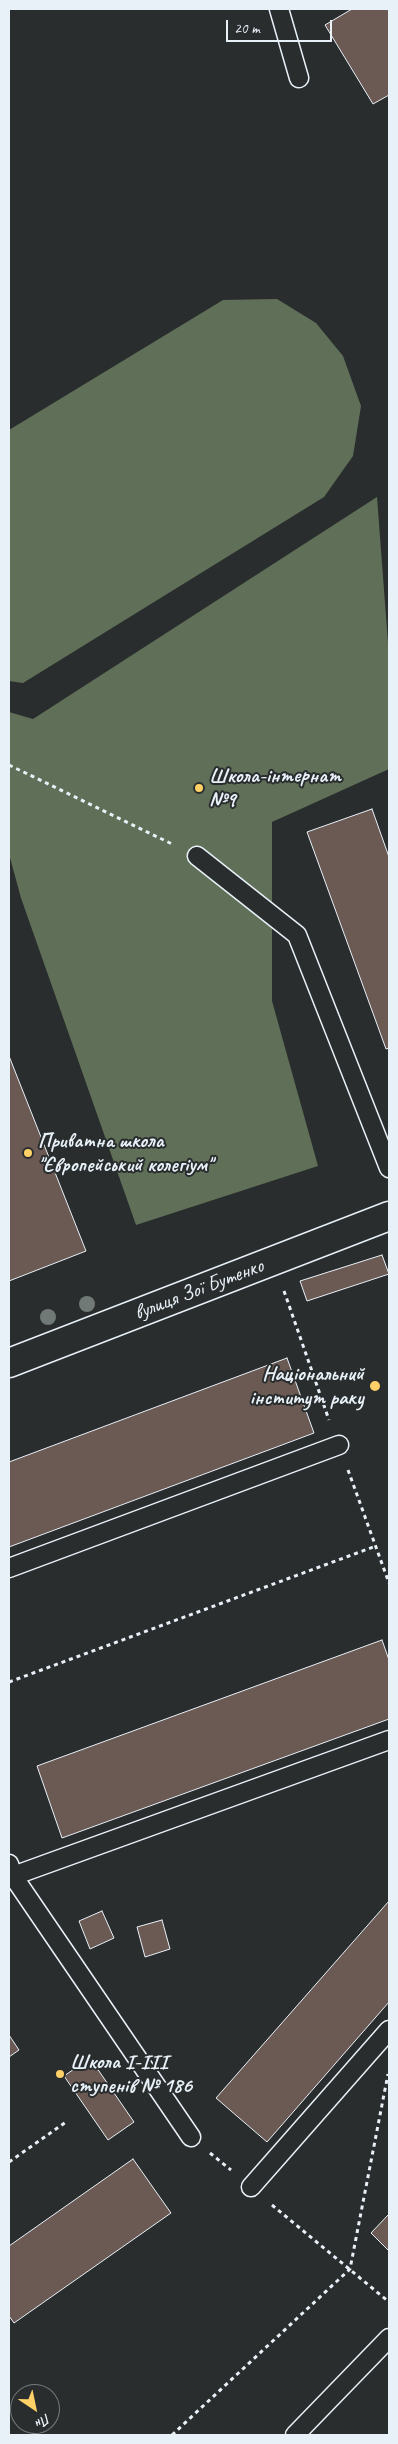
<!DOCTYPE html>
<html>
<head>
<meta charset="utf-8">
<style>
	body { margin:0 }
	#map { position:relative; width:398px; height:2444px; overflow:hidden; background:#2a2d2e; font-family:Caveat,sans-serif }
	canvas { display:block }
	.frame { position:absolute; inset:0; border:10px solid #e8f1f8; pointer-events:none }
	.north { position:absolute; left:10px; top:2384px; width:50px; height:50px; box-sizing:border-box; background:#2a2d2e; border:1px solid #767b7f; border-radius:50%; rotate:146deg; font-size:14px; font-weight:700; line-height:20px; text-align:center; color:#e8f1f8 }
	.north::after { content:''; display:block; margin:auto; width:18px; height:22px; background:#ffd166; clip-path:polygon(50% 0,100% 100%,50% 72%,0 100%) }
	.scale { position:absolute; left:226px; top:20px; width:106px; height:22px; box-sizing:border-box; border:2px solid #e8f1f8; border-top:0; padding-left:6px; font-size:15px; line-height:18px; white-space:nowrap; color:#e8f1f8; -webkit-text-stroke:4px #2a2d2e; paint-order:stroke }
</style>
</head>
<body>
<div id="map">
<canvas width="398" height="2444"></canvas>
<div class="frame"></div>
<div class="north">Пн</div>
<div class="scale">20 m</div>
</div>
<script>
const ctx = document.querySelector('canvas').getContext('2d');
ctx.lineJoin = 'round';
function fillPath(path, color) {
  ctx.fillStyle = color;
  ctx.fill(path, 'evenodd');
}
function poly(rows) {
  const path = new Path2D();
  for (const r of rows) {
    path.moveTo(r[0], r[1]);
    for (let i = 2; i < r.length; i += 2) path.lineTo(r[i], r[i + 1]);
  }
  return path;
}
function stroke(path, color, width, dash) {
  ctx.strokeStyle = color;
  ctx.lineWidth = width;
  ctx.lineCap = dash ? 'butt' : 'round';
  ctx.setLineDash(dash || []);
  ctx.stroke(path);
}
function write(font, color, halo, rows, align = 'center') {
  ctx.font = font + ' Caveat,sans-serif';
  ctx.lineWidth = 4;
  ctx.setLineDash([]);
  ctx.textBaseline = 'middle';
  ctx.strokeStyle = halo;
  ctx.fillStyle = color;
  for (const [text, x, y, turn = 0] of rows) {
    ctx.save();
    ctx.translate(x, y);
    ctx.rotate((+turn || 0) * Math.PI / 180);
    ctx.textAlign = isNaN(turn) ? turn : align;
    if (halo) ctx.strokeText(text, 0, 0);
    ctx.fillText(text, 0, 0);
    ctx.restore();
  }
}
fillPath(poly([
	[277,299,316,323,343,356,361,406,353,456,324,497,23,683,9,681,9,430,223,300],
	[377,497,389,656,389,769,272,822,272,1001,318,1166,136,1225,21,898,9,854,9,712,33,719]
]), '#607058');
const building = poly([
	[352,9,389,9,389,95,373,104,325,25,352,9],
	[372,809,389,857,389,1048,386,1049,307,832,372,809],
	[9,1056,86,1251,9,1281,9,1056],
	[382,1255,389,1274,307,1301,300,1281,382,1255],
	[287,1358,314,1433,9,1547,9,1462,287,1358],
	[382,1640,389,1660,389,1719,62,1838,37,1766,382,1640],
	[389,1901,389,2002,267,2142,216,2098,389,1901],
	[102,1911,114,1938,90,1949,79,1921,102,1911],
	[162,1920,170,1949,145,1957,137,1927,162,1920],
	[9,2035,19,2050,9,2057,9,2035],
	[90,2058,134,2122,108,2140,64,2076,90,2058],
	[133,2159,171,2213,14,2323,9,2316,9,2246,133,2159],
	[389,2214,389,2251,371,2233,389,2214]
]);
fillPath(building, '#6b5a53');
stroke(building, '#e8f1f8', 1);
const lane = poly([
	[279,9,299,78],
	[197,856,297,935,389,1168],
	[9,1568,339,1445],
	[9,1864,13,1876,191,2137],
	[13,1876,389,1740],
	[251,2187,389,2030],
	[295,2435,389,2338]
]);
const street = poly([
	[9,1363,389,1216]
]);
stroke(lane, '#e8f1f8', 21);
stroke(street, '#e8f1f8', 31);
stroke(poly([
	[9,765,172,844],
	[284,1291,329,1420],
	[348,1470,389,1583],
	[9,1682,376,1546],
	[210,2153,231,2170],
	[9,2162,66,2122],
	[272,2205,389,2302],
	[172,2435,350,2269,388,2074]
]), '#e8f1f8', 3, [4, 4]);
stroke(lane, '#2a2d2e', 18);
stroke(street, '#2a2d2e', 28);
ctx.fillStyle = '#717976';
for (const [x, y] of [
	[87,1304],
	[48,1317]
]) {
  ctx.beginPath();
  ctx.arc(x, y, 8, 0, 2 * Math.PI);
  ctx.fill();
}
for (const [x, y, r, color] of [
	[199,788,5,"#ffd166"],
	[28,1153,5,"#ffd166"],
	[375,1386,6,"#ffd166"],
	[60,2074,5,"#ffd166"]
]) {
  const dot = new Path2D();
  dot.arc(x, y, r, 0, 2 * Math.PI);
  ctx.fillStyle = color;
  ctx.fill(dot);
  stroke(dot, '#2a2d2e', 2);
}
write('bold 21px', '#e8f1f8', '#2a2d2e', [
	["Школа-інтернат",209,776],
	["№9",209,800],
	["Приватна школа",38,1141],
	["\"Європейський колегіум\"",38,1165],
	["Національний",364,1374,"right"],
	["інститут раку",364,1398,"right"],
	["Школа І-ІІІ",70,2062],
	["ступенів № 186",70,2086]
], 'left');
write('21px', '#e8f1f8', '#2a2d2e', [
	["вулиця Зої Бутенко",199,1290,-21]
]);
</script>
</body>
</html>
